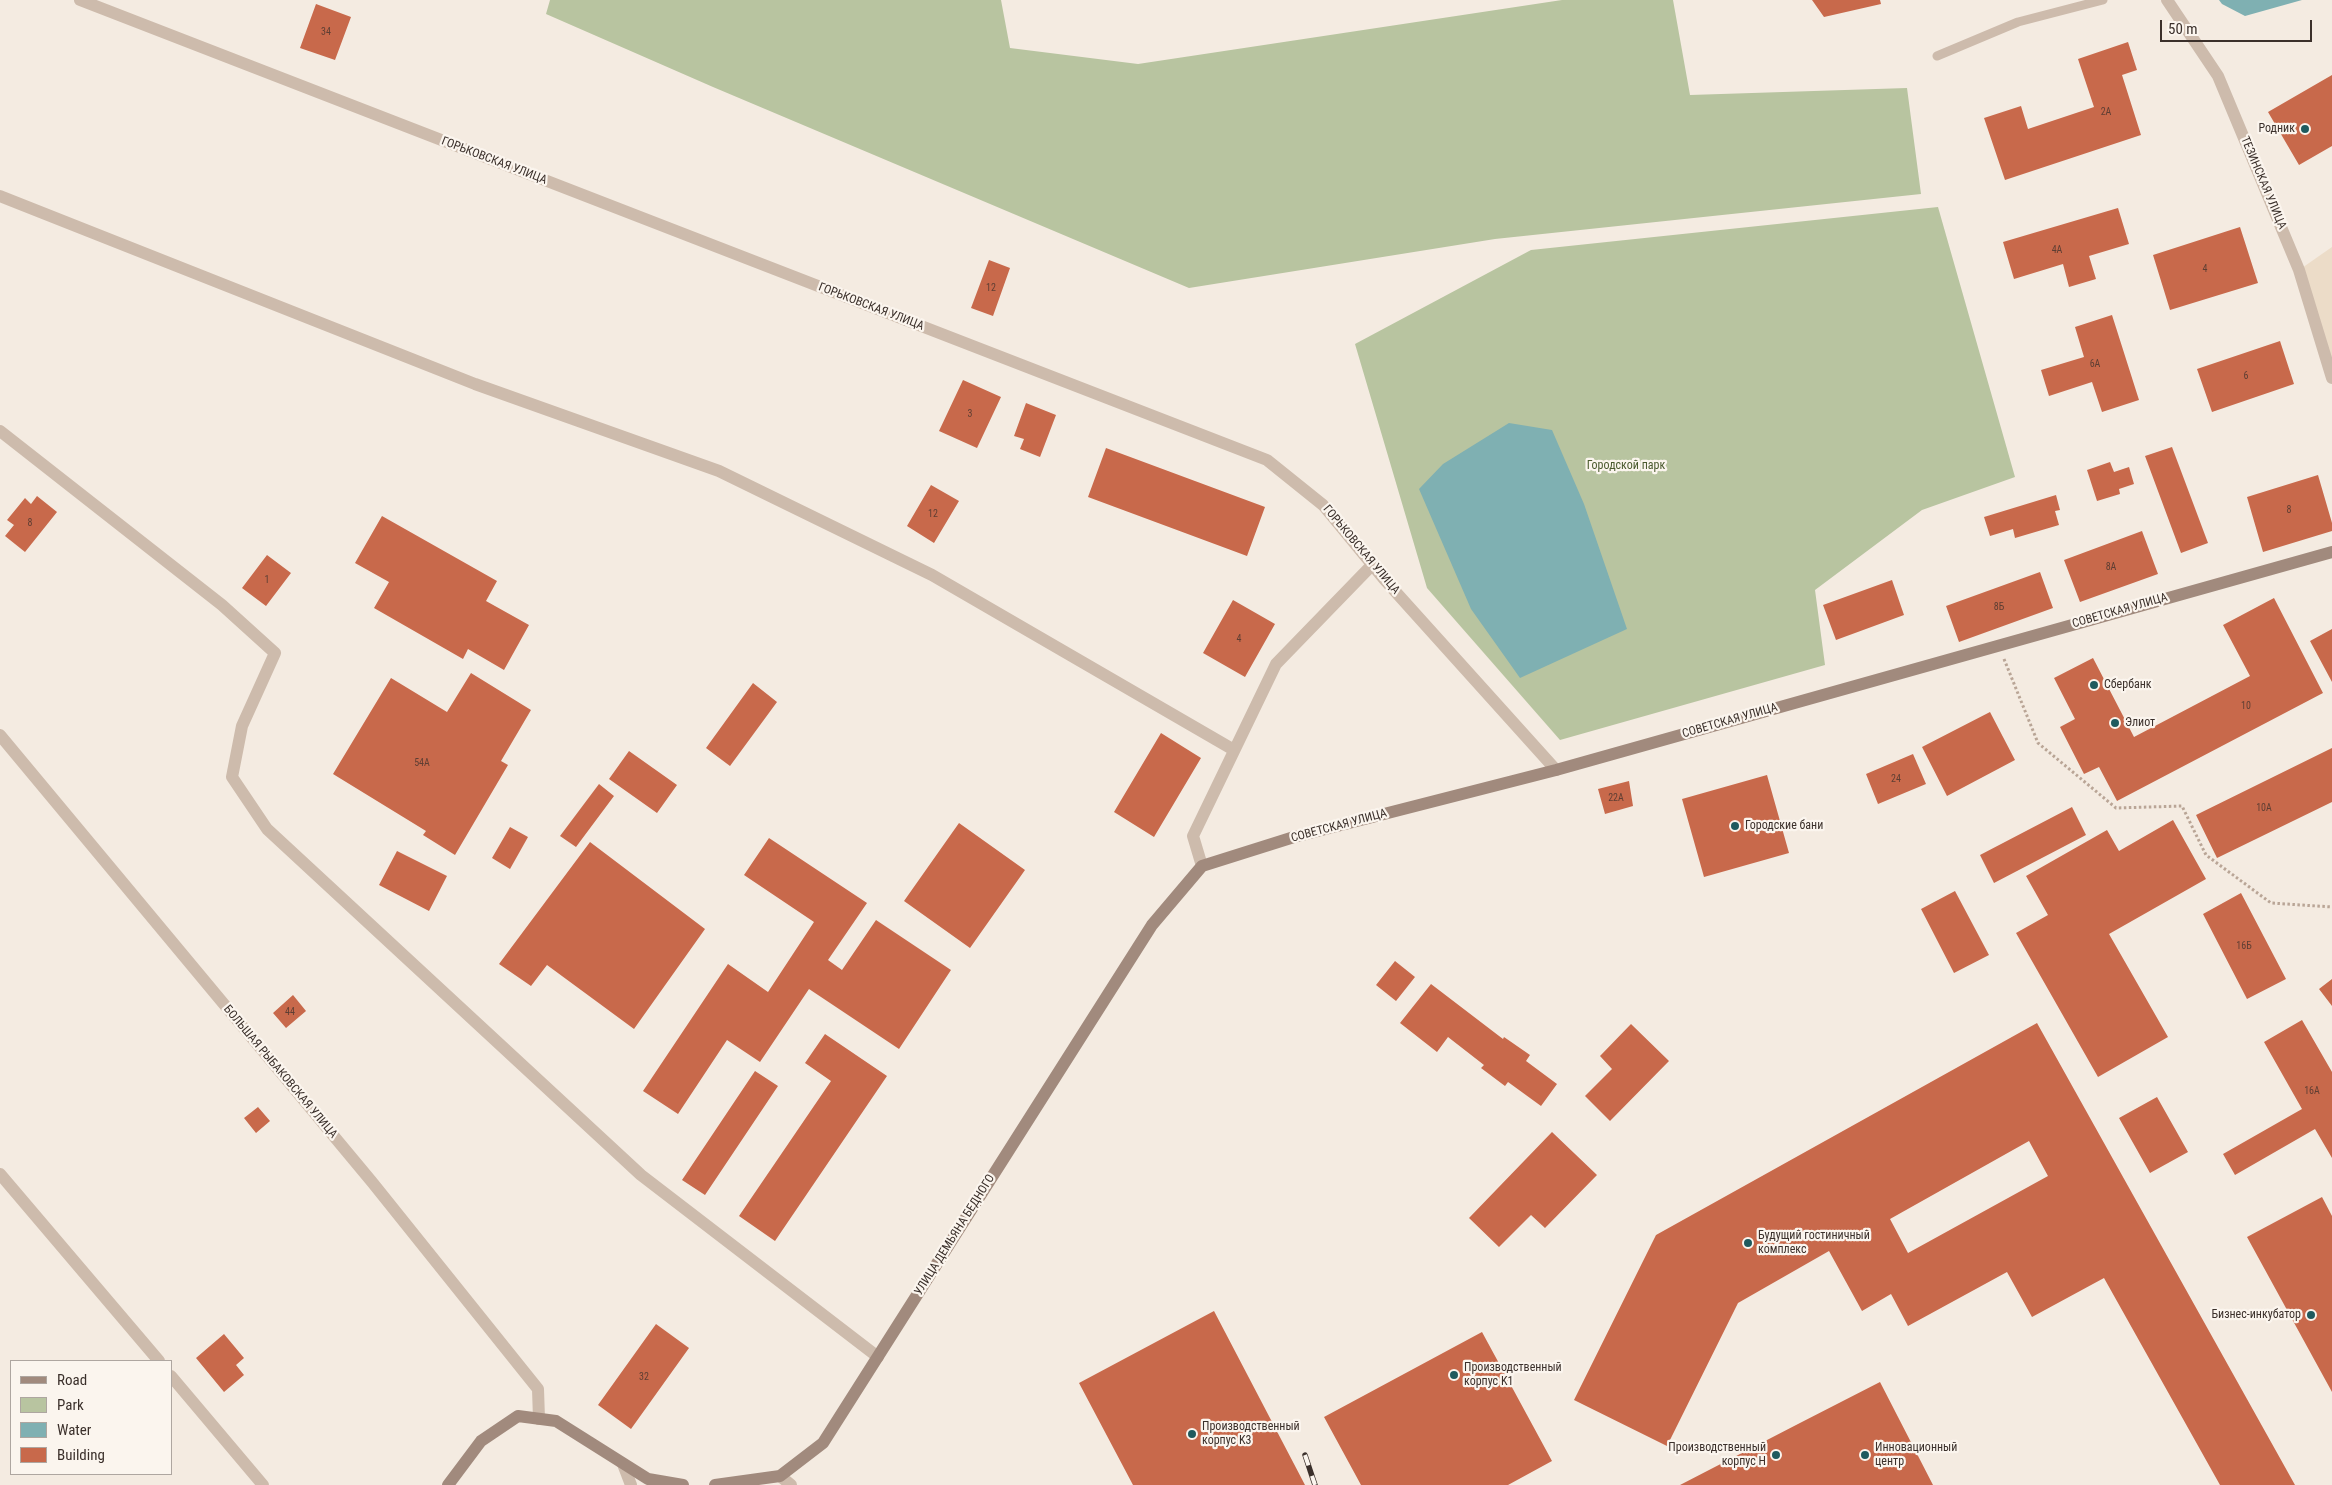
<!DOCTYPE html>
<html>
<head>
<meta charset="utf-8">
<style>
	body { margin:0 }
	#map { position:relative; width:2332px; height:1485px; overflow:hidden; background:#f4ebe1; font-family:"Roboto Condensed",sans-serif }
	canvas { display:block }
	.legend { position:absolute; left:10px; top:1360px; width:162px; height:115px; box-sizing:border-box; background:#fbf5ee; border:1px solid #aea6a0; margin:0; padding:6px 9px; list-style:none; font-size:15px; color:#3b302b }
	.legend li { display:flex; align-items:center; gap:10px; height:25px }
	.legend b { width:25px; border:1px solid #aea6a0 }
	.scale { position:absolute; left:2160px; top:20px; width:152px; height:22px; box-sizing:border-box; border:2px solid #3b302b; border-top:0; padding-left:6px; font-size:15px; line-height:18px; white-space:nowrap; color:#3b302b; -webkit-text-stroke:4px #fbf5ee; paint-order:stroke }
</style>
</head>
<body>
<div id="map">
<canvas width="2332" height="1485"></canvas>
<ul class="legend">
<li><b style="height:6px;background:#a18a7d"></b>Road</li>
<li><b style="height:14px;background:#b8c4a0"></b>Park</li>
<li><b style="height:14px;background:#7fb0b2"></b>Water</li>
<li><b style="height:14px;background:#c8694b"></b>Building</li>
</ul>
<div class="scale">50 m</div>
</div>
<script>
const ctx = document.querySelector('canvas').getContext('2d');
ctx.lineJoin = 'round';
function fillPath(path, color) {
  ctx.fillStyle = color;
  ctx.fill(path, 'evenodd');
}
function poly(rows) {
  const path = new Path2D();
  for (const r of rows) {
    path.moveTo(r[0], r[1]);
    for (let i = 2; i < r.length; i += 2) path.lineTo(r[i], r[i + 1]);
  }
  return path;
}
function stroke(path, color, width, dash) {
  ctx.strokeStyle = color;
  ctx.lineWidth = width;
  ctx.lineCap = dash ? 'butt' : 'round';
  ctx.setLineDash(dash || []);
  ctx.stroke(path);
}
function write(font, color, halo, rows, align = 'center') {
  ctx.font = font + ' "Roboto Condensed",sans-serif';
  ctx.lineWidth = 4.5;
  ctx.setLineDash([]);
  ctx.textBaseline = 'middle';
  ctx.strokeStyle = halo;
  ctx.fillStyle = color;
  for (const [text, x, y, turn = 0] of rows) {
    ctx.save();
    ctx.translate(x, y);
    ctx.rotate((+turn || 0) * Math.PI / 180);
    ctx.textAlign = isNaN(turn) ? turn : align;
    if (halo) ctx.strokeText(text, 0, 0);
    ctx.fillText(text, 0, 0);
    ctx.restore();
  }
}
fillPath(poly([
	[550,0,1001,0,1010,48,1138,64,1562,0,1673,0,1690,95,1907,88,1921,194,1495,239,1189,288,713,87,546,14],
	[1938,207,2015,477,1922,510,1815,590,1825,665,1560,740,1427,588,1355,344,1531,250]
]), '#b8c4a0');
fillPath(poly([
	[2332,247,2332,378,2299,270]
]), '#ecdcc8');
fillPath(poly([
	[2219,0,2302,0,2245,16,2222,4],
	[1509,423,1552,430,1584,504,1627,629,1520,678,1471,609,1419,489,1443,464]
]), '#7fb0b2');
fillPath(poly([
	[1812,0,1880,0,1881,4,1824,17],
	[316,4,351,17,335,60,300,48],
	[2128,42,2137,70,2122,75,2141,135,2005,180,1984,118,2021,106,2028,129,2094,107,2078,59],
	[2332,75,2332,146,2299,165,2268,112],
	[2118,208,2129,244,2089,256,2096,279,2069,287,2063,264,2014,279,2003,242],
	[2240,227,2258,283,2170,310,2153,255],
	[989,260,1010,268,993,316,971,308],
	[2112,315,2139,400,2102,412,2092,382,2049,396,2041,370,2084,357,2075,327],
	[2280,341,2294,384,2212,412,2197,369],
	[963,380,1001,397,977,448,939,431],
	[1026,403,1056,415,1040,457,1020,449,1024,439,1014,436],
	[2172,447,2208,543,2181,553,2145,456],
	[1106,448,1265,507,1247,556,1088,497],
	[2110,462,2114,472,2129,467,2134,484,2119,489,2120,494,2097,501,2087,470],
	[2318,475,2332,523,2332,531,2263,552,2247,497],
	[931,485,959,501,934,543,907,526],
	[2056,495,2060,510,2055,511,2059,525,2015,538,2013,529,1990,536,1984,517],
	[37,496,57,512,25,552,5,536,14,525,7,520,25,498,31,504],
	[382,516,497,581,486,601,529,625,504,670,468,649,463,659,374,608,389,582,355,563],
	[2142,531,2158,574,2080,602,2064,560],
	[267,555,291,573,266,606,242,588],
	[2040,572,2053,608,1959,642,1946,606],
	[1892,580,1904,615,1836,640,1823,605],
	[2274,598,2323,693,2117,801,2099,767,2084,774,2060,727,2075,719,2054,678,2093,658,2134,737,2250,676,2223,625],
	[1233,600,1275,624,1245,677,1203,653],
	[2332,629,2332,682,2310,641],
	[471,673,531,710,501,761,508,765,455,855,423,835,426,831,333,774,391,678,447,712],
	[753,683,777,702,730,766,706,748],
	[1990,712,2015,760,1947,796,1922,747],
	[1161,733,1201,758,1154,837,1114,812],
	[2332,748,2332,802,2217,858,2196,815],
	[629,751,677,785,657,813,609,779],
	[1913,754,1926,784,1878,804,1866,774],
	[1767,775,1789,853,1704,877,1682,799],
	[1629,781,1633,806,1605,814,1598,789],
	[599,784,614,796,576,847,560,836],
	[2072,807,2086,835,1994,883,1980,855],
	[2173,820,2206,879,2109,934,2168,1037,2098,1077,2016,933,2048,915,2026,876,2107,830,2119,851],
	[959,823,1025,870,970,948,904,901],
	[510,827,528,837,510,869,492,858],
	[769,838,867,903,828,960,842,970,876,920,951,970,899,1049,809,989,760,1062,727,1040,678,1114,643,1091,728,964,768,992,814,922,744,875],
	[590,842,705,929,634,1029,547,965,531,986,499,964],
	[397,851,447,876,429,911,379,885],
	[1955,891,1989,955,1954,973,1921,909],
	[2241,893,2286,979,2247,999,2203,914],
	[1395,961,1415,977,1396,1001,1376,985],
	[2332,979,2332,1006,2319,989],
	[1431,984,1503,1039,1504,1037,1530,1055,1526,1061,1557,1084,1541,1106,1508,1082,1505,1086,1481,1068,1484,1065,1448,1037,1437,1052,1400,1023],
	[293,995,306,1011,286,1028,273,1013],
	[2302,1020,2332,1072,2332,1158,2315,1129,2235,1175,2223,1154,2302,1109,2264,1042],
	[2037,1023,2295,1485,2220,1485,2104,1278,2032,1317,2007,1272,1908,1326,1891,1294,1862,1311,1829,1251,1738,1303,1667,1446,1574,1400,1656,1235],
	[2029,1141,2048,1176,1908,1253,1890,1219],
	[1631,1024,1669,1061,1610,1121,1585,1096,1612,1069,1600,1056],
	[825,1034,887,1076,775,1241,739,1216,831,1081,805,1063],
	[755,1071,778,1086,705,1195,682,1180],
	[2157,1097,2188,1152,2150,1173,2119,1118],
	[258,1107,270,1121,256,1133,244,1118],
	[1552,1132,1597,1175,1545,1228,1531,1215,1499,1247,1469,1218],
	[2322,1197,2332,1216,2332,1392,2247,1237],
	[1214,1311,1305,1485,1133,1485,1079,1383],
	[656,1324,689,1348,631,1429,598,1405],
	[1482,1332,1552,1461,1508,1485,1361,1485,1324,1417],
	[224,1334,244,1358,236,1365,244,1375,224,1392,196,1358],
	[1880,1382,1933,1485,1680,1485,1798,1424]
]), '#c8694b');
stroke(poly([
	[2004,659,2038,743,2116,808,2182,806,2206,855,2271,903,2332,907]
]), '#b9a596', 3, [2.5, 2.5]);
stroke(poly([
	[1937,56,2018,22,2103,0]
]), '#cdbbac', 9);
stroke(poly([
	[2167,0,2218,76,2299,270,2332,378],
	[0,196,475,384,719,471,932,575,1234,750],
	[0,431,222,605,275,653,242,726,232,777,267,829,641,1175,878,1357],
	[0,735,372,1182,538,1389,539,1419],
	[1202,866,1193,836,1276,664,1373,564],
	[0,1174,159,1361],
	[171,1376,263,1485],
	[623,1464,631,1485],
	[780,1476,791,1485]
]), '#cdbbac', 12);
stroke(poly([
	[80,0,1267,460,1323,505,1384,579,1556,770]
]), '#cdbbac', 12);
stroke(poly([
	[448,1485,481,1441,518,1416,556,1421,648,1479,683,1485],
	[715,1485,780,1476,823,1443,1152,925,1202,866,1294,837,1556,770,2332,552]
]), '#a18a7d', 12);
const rail = poly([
	[1305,1455,1315,1485]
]);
stroke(rail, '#3b302b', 5.5);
stroke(rail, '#fbf5ee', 4, [11]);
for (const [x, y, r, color] of [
	[2305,129,5,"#1f5a5e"],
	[2094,685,5,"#1f5a5e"],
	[2115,723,5,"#1f5a5e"],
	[1735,826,5,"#1f5a5e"],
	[1748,1243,5,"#1f5a5e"],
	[2311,1315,5,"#1f5a5e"],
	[1454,1375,5,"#1f5a5e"],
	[1192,1434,5,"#1f5a5e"],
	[1776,1455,5,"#1f5a5e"],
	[1865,1455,5,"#1f5a5e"]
]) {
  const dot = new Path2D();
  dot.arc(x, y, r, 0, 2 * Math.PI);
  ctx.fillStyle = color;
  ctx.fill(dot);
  stroke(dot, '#fbf5ee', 2);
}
write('10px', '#5e3e33', null, [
	["34",326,32],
	["2А",2106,112],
	["4А",2057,250],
	["4",2205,269],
	["12",991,288],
	["6А",2095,364],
	["6",2246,376],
	["3",970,414],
	["8",2289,510],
	["12",933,514],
	["8",30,523],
	["8А",2111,567],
	["1",267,580],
	["8Б",1999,607],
	["4",1239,639],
	["10",2246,706],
	["54А",422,763],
	["24",1896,779],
	["22А",1616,798],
	["10А",2264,808],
	["16Б",2244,946],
	["44",290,1012],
	["16А",2312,1091],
	["32",644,1377]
]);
write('12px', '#3b302b', '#fbf5ee', [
	["Родник",2295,129,"right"],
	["Сбербанк",2104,685],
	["Элиот",2125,723],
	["Городские бани",1745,826],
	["Будущий гостиничный",1758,1236],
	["комплекс",1758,1250],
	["Бизнес-инкубатор",2301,1315,"right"],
	["Производственный",1464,1368],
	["корпус K1",1464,1382],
	["Производственный",1202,1427],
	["корпус K3",1202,1441],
	["Производственный",1766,1448,"right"],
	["корпус H",1766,1462,"right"],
	["Инновационный",1875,1448],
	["центр",1875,1462]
], 'left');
write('12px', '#3b302b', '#fbf5ee', [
	["ГОРЬКОВСКАЯ УЛИЦА",494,161,21],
	["ТЕЗИНСКАЯ УЛИЦА",2263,183,67],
	["ГОРЬКОВСКАЯ УЛИЦА",871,307,21],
	["ГОРЬКОВСКАЯ УЛИЦА",1361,550,50],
	["СОВЕТСКАЯ УЛИЦА",2120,611,-16],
	["СОВЕТСКАЯ УЛИЦА",1730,721,-16],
	["СОВЕТСКАЯ УЛИЦА",1339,826,-15],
	["БОЛЬШАЯ РЫБАКОВСКАЯ УЛИЦА",280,1072,50],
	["УЛИЦА ДЕМЬЯНА БЕДНОГО",955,1235,-58]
]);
write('12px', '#4a5a2e', '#fbf5ee', [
	["Городской парк",1626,466]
]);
</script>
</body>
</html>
